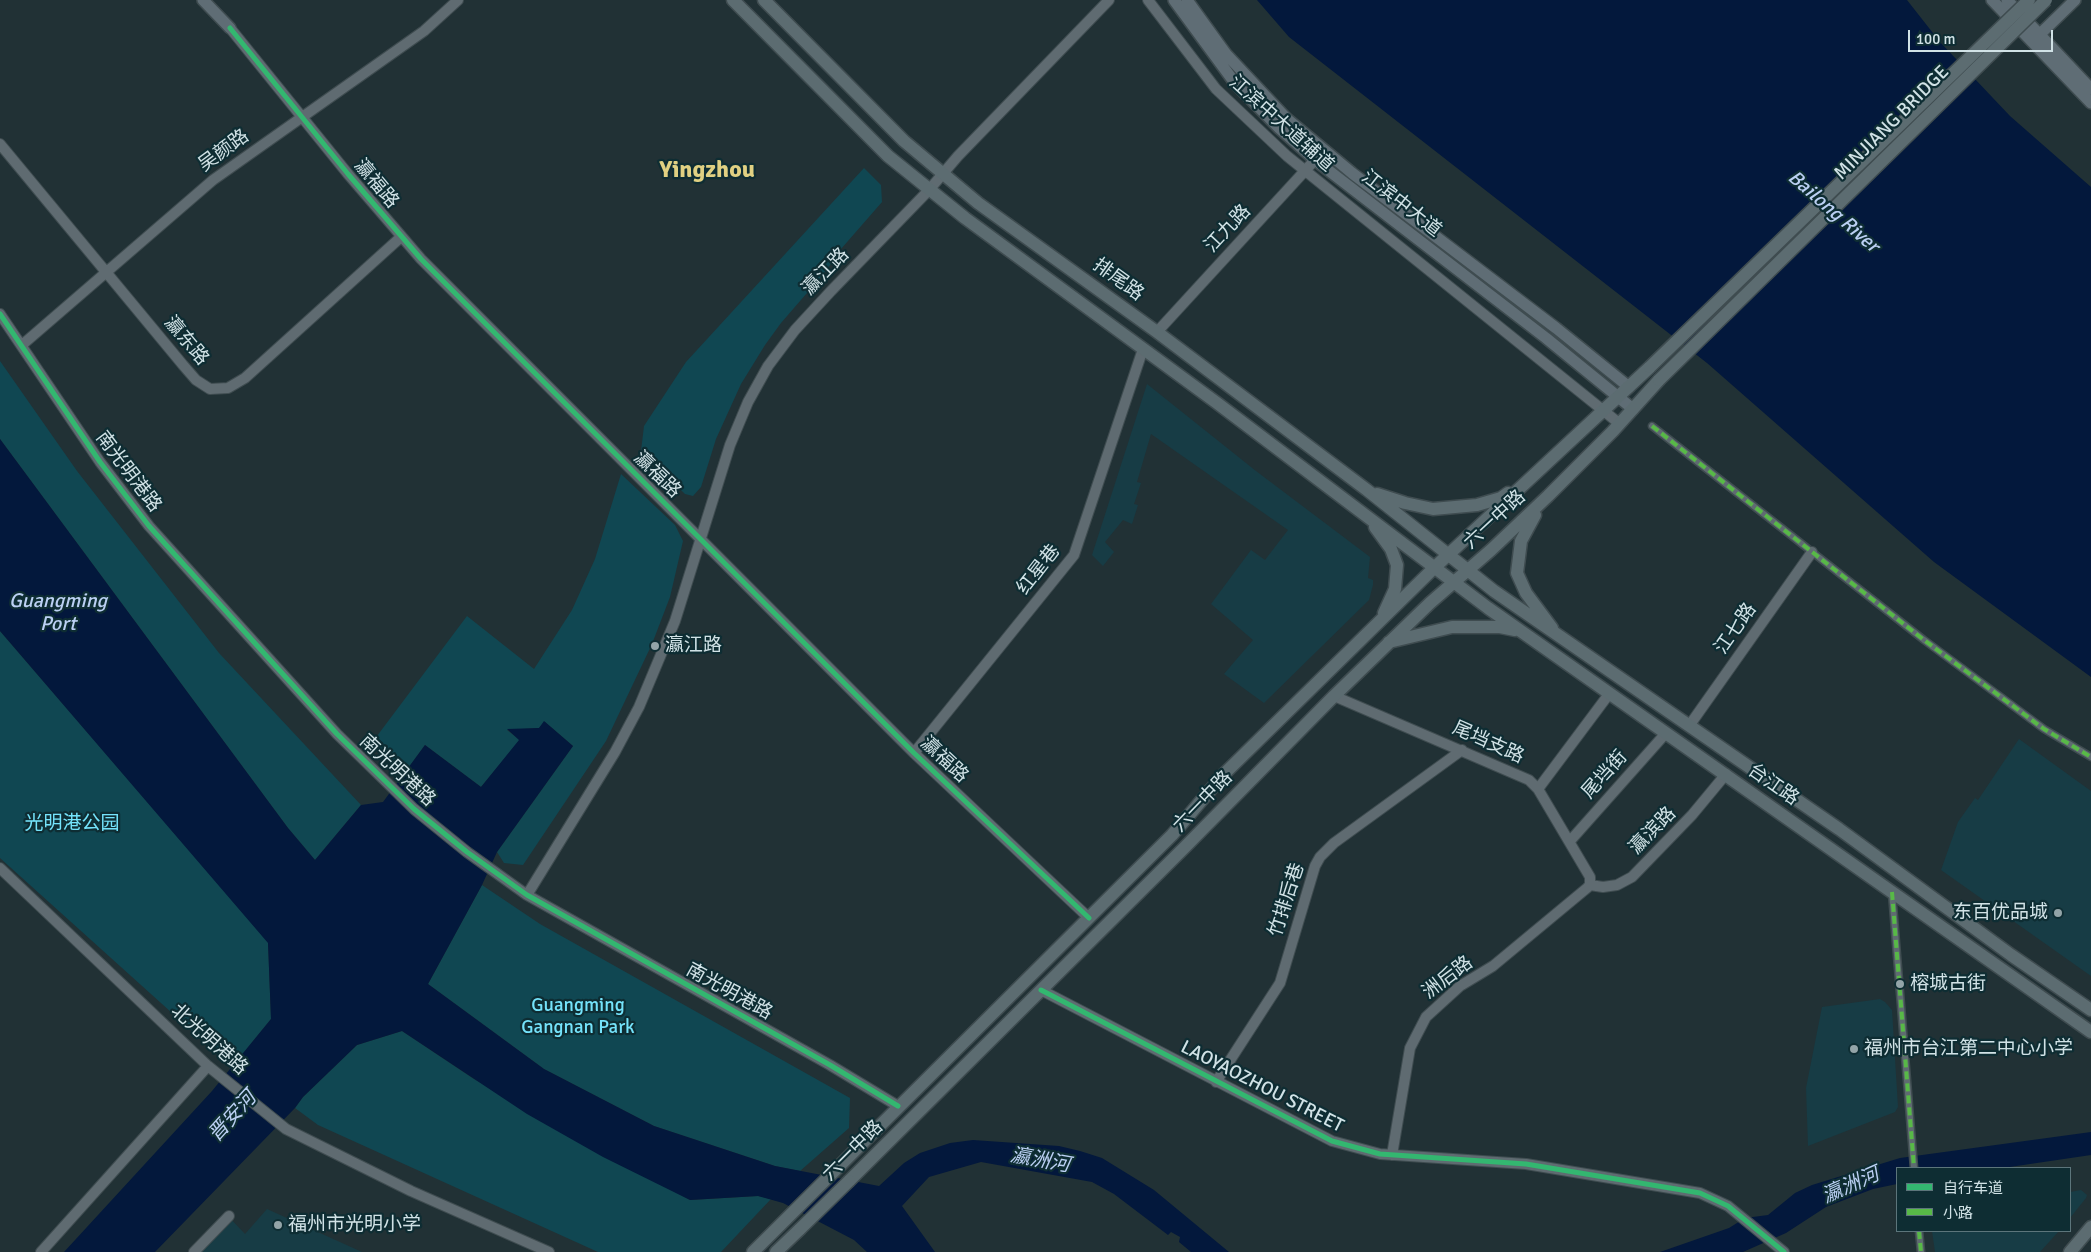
<!DOCTYPE html>
<html>
<head>
<meta charset="utf-8">
<style>
	body { margin:0 }
	#map { position:relative; width:2091px; height:1252px; overflow:hidden; background:#213135; font-family:Signika,"Noto Sans SC",sans-serif }
	canvas { display:block }
	.legend { position:absolute; left:1896px; top:1167px; width:175px; height:65px; box-sizing:border-box; background:#0e2d33; border:1px solid #5c757b; margin:0; padding:6px 9px; list-style:none; font-size:15px; color:#d1e2e6 }
	.legend li { display:flex; align-items:center; gap:10px; height:25px }
	.legend b { width:25px; border:1px solid #5c757b }
	.scale { position:absolute; left:1908px; top:30px; width:145px; height:22px; box-sizing:border-box; border:2px solid #d1e2e6; border-top:0; padding-left:6px; font-size:15px; line-height:18px; white-space:nowrap; color:#d1e2e6; -webkit-text-stroke:4px #0e2d33; paint-order:stroke }
</style>
</head>
<body>
<div id="map">
<canvas width="2091" height="1252"></canvas>
<ul class="legend">
<li><b style="height:6px;background:#33b770"></b>自行车道</li>
<li><b style="height:6px;background:#58b947"></b>小路</li>
</ul>
<div class="scale">100 m</div>
</div>
<script>
const ctx = document.querySelector('canvas').getContext('2d');
ctx.lineJoin = 'round';
function fillPath(path, color) {
  ctx.fillStyle = color;
  ctx.fill(path, 'evenodd');
}
function poly(rows) {
  const path = new Path2D();
  for (const r of rows) {
    path.moveTo(r[0], r[1]);
    for (let i = 2; i < r.length; i += 2) path.lineTo(r[i], r[i + 1]);
  }
  return path;
}
function stroke(path, color, width, dash) {
  ctx.strokeStyle = color;
  ctx.lineWidth = width;
  ctx.lineCap = dash ? 'butt' : 'round';
  ctx.setLineDash(dash || []);
  ctx.stroke(path);
}
function write(font, color, halo, rows, align = 'center') {
  ctx.font = font + ' Signika,"Noto Sans SC",sans-serif';
  ctx.lineWidth = 4.5;
  ctx.setLineDash([]);
  ctx.textBaseline = 'middle';
  ctx.strokeStyle = halo;
  ctx.fillStyle = color;
  for (const [text, x, y, turn = 0] of rows) {
    ctx.save();
    ctx.translate(x, y);
    ctx.rotate((+turn || 0) * Math.PI / 180);
    ctx.textAlign = isNaN(turn) ? turn : align;
    if (halo) ctx.strokeText(text, 0, 0);
    ctx.fillText(text, 0, 0);
    ctx.restore();
  }
}
fillPath(poly([
	[1147,384,1256,471,1370,557,1368,578,1373,580,1373,585,1369,600,1264,703,1224,674,1253,640,1211,604,1251,550,1265,560,1288,530,1151,434,1137,482,1141,483,1134,504,1138,505,1132,524,1123,520,1105,542,1114,552,1103,566,1092,555],
	[2019,739,2091,791,2091,976,1941,870,1958,822,1975,798,1978,800],
	[1880,999,1885,1002,1892,1010,1898,1107,1895,1112,1808,1146,1806,1088,1822,1007],
	[2081,1190,2087,1195,2086,1198,2070,1218,2070,1192],
	[267,1209,362,1252,194,1252,227,1215,245,1234],
	[1932,1231,2059,1231,2040,1252,1935,1252]
]), '#173c45');
fillPath(poly([
	[864,168,881,185,882,202,841,249,826,271,781,323,765,345,741,384,716,439,701,487,693,496,685,494,641,451,644,426,686,362],
	[0,361,77,471,219,653,361,805,315,860,288,828,0,439],
	[621,474,675,525,683,541,670,597,652,644,606,741,523,865,504,863,497,852,573,746,545,722,539,728,507,730,520,740,481,787,425,745,404,774,371,744,467,616,534,669,572,610,595,559],
	[0,631,268,942,271,1019,232,1067,0,858],
	[482,885,540,924,850,1098,849,1128,800,1171,775,1166,654,1126,544,1069,428,984],
	[402,1031,474,1079,690,1200,758,1196,771,1199,721,1252,598,1252,318,1125,295,1108,303,1097,357,1045]
]), '#104752');
fillPath(poly([
	[1257,0,1907,0,1940,42,2010,116,2091,187,2091,677,1934,562,1707,363,1289,37],
	[0,439,288,828,315,860,361,805,383,802,425,745,481,787,519,740,507,729,539,728,544,721,573,746,497,852,482,885,428,984,544,1069,654,1126,775,1166,879,1186,904,1163,920,1153,950,1143,973,1140,1059,1146,1080,1151,1102,1158,1154,1190,1229,1252,1191,1252,1179,1242,1180,1237,1171,1232,1168,1235,1114,1194,1092,1182,981,1162,929,1177,902,1206,935,1252,867,1252,854,1240,783,1203,758,1196,690,1200,603,1157,527,1114,402,1031,357,1045,303,1097,295,1108,155,1252,64,1252,212,1091,271,1019,268,943,0,631],
	[2091,1132,2091,1155,2003,1168,1897,1168,1897,1184,1873,1189,1826,1207,1786,1233,1743,1252,1660,1252,1729,1228,1745,1218,1768,1215,1795,1193,1812,1185,1900,1158]
]), '#03183c');
const pedestrian = poly([
	[1652,426,1924,640,2044,729,2091,757],
	[1892,893,1914,1168],
	[1919,1231,1921,1252]
]);
const tertiary = poly([
	[1148,0,1216,89,1287,156,1620,424],
	[230,28,348,174,421,259,914,753,1089,918],
	[0,144,183,365,196,380,210,389,228,388,245,378,401,237],
	[0,314,100,462,149,526,337,734,414,809,467,852,527,895,830,1065,898,1106],
	[1157,332,1324,150],
	[22,345,213,180,424,31,458,0],
	[1334,696,1529,780,1538,789,1590,877,1590,885,1587,888,1493,966,1460,986,1426,1017,1410,1048,1392,1155],
	[1689,726,1812,552],
	[914,753,1074,555,1143,349],
	[1538,789,1609,694],
	[1570,841,1666,733],
	[0,868,208,1066,286,1129,411,1191,549,1252],
	[1590,885,1603,887,1617,885,1632,877,1692,815,1726,774],
	[527,895,615,752,639,707,675,621,730,445,748,402,768,366,795,330,831,291,929,190,958,156,1109,0],
	[1041,990,1332,1141,1380,1154,1526,1164,1700,1193,1728,1206,1784,1252],
	[1216,1082,1280,983,1315,866,1320,857,1334,843,1462,750],
	[41,1252,208,1066],
	[194,1252,229,1216]
]);
const secondary = poly([
	[203,0,230,28],
	[1174,0,1235,83,1279,128,1315,160,1546,338,1633,409],
	[1187,0,1226,54,1287,119,1352,173,1556,328,1629,387],
	[1992,0,2091,103],
	[2007,0,2091,89],
	[2035,39,2075,0]
]);
const primary = poly([
	[733,0,888,156,965,218,1217,403,1488,608,2091,1032],
	[764,0,904,141,978,203,1157,332,1367,490,1494,591,1839,829,2011,955,2091,1010],
	[1377,494,1405,503,1433,509,1477,505,1501,498,1508,493],
	[1535,515,1521,541,1517,573,1526,593,1552,628],
	[1375,527,1391,549,1397,565,1395,589,1384,613],
	[1389,642,1452,627,1500,627,1515,630],
	[849,1181,1185,847,1334,696,1430,603,1491,550,1548,496,1613,431,1659,380],
	[753,1252,1172,835,1224,774,1435,567,1650,367],
	[776,1252,800,1229],
	[2070,1252,2091,1227]
]);
stroke(pedestrian, '#3f4c50', 9);
stroke(tertiary, '#3f4c50', 12);
stroke(secondary, '#3f4c50', 14);
stroke(primary, '#3f4c50', 15);
stroke(pedestrian, '#5f6b71', 6);
stroke(tertiary, '#5f6b71', 10);
stroke(secondary, '#5f6d75', 11);
stroke(primary, '#5c6c71', 12);
const primaryBridge = poly([
	[1650,367,2029,0],
	[1659,380,2046,0],
	[800,1229,849,1181]
]);
stroke(primaryBridge, '#3f4c50', 15, []);
stroke(primaryBridge, '#5c6c71', 12);
stroke(poly([
	[1652,426,1924,640,2044,729,2091,757],
	[1892,892,1914,1168],
	[1919,1231,1921,1252]
]), '#58b947', 4, [8, 4]);
stroke(poly([
	[230,28,348,174,421,259,914,753,1089,918],
	[0,314,100,462,149,526,337,734,414,809,467,852,527,895,830,1065,898,1106],
	[1041,990,1332,1141,1380,1154,1526,1164,1700,1193,1728,1206,1784,1252]
]), '#33b770', 5);
for (const [x, y, r, color] of [
	[655,646,5,"#93a4a8"],
	[2058,913,5,"#93a4a8"],
	[1900,984,5,"#93a4a8"],
	[1854,1049,5,"#93a4a8"],
	[278,1225,5,"#93a4a8"]
]) {
  const dot = new Path2D();
  dot.arc(x, y, r, 0, 2 * Math.PI);
  ctx.fillStyle = color;
  ctx.fill(dot);
  stroke(dot, '#0e2d33', 2);
}
write('19px', '#d1e2e6', '#0e2d33', [
	["MINJIANG BRIDGE",1892,123,-45],
	["江滨中大道辅道",1281,124,42],
	["吴颜路",224,151,-36],
	["瀛福路",376,184,50],
	["江滨中大道",1401,204,38],
	["江九路",1228,229,-47],
	["瀛江路",826,272,-46],
	["排尾路",1118,280,36],
	["瀛东路",186,341,50],
	["南光明港路",128,472,53],
	["瀛福路",657,475,44],
	["六一中路",1495,520,-43],
	["红星巷",1039,570,-52],
	["江七路",1736,629,-55],
	["尾垱支路",1488,743,24],
	["瀛福路",944,760,43],
	["南光明港路",397,771,43],
	["尾垱街",1605,775,-48],
	["台江路",1773,785,35],
	["六一中路",1203,802,-46],
	["瀛滨路",1653,831,-46],
	["竹排后巷",1287,900,-72],
	["洲后路",1448,978,-37],
	["南光明港路",729,992,29],
	["北光明港路",209,1040,42],
	["LAOYAOZHOU STREET",1262,1087,27],
	["六一中路",853,1151,-45]
]);
write('19px', '#d1e2e6', '#0e2d33', [
	["瀛江路",665,646],
	["东百优品城",2048,913,"right"],
	["榕城古街",1910,984],
	["福州市台江第二中心小学",1864,1049],
	["福州市光明小学",288,1225]
], 'left');
write('19px', '#74e3fb', '#0e2d33', [
	["光明港公园",72,824],
	["Guangming",578,1006],
	["Gangnan Park",578,1028]
]);
write('italic 20px', '#bbd0f3', '#0e2d33', [
	["Bailong River",1833,212,41],
	["Guangming",58,602],
	["Port",58,625],
	["晋安河",233,1117,-48],
	["瀛洲河",1040,1161,10],
	["瀛洲河",1851,1186,-24]
]);
write('bold 24px', '#e0d082', '#0e2d33', [
	["Yingzhou",707,171]
]);
</script>
</body>
</html>
